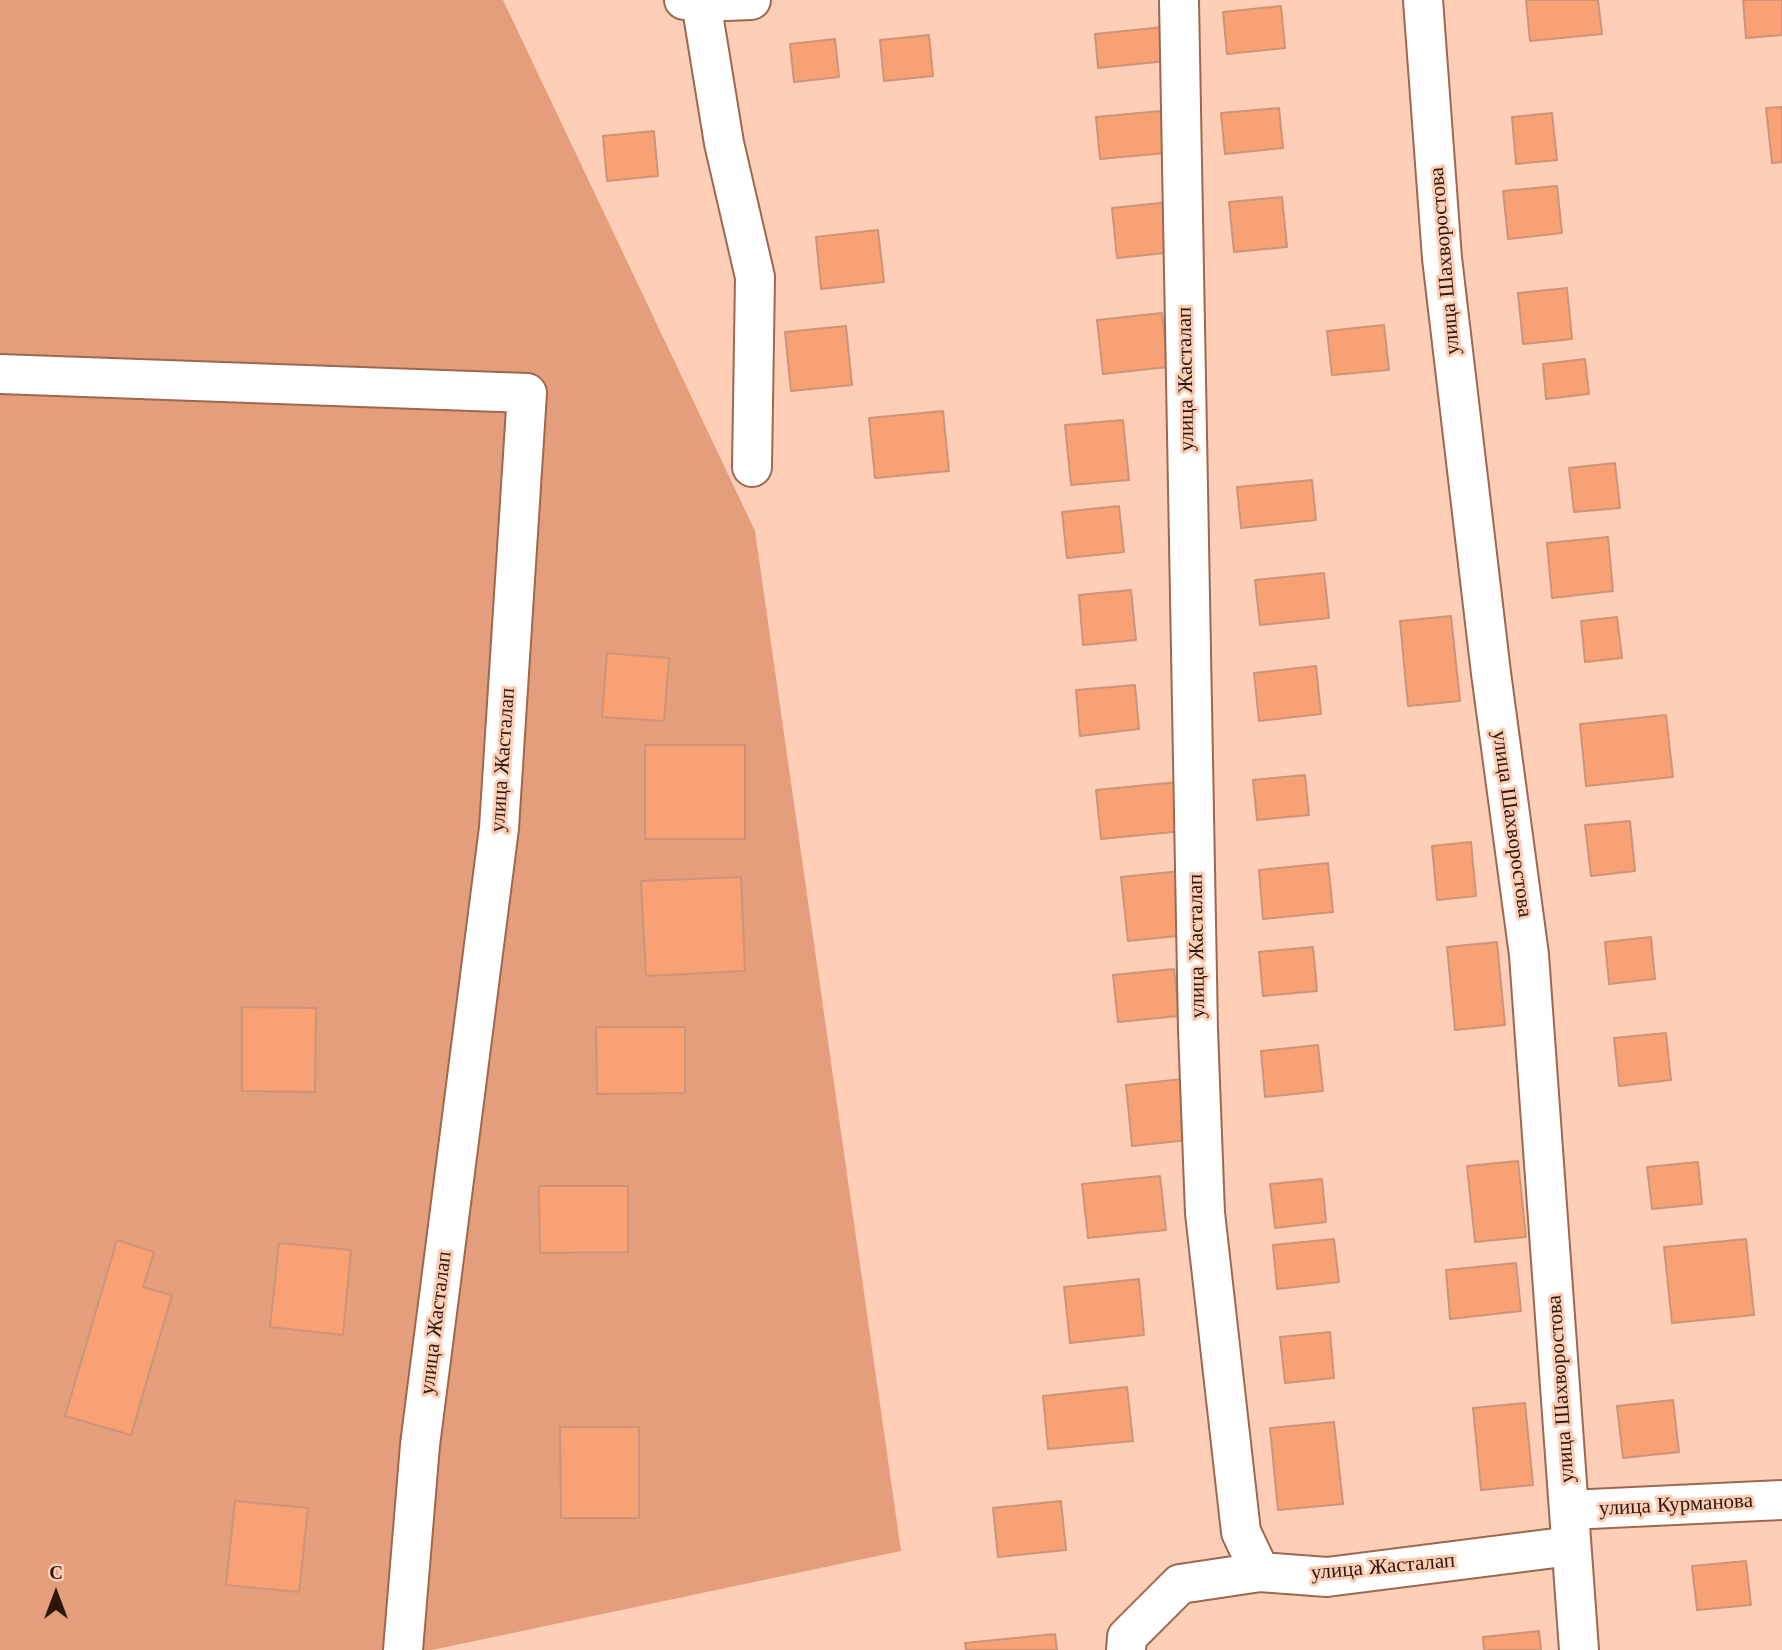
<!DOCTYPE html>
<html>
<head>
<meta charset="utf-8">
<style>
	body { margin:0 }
	#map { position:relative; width:1782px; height:1650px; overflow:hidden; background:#feceb6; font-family:"Libre Baskerville",serif }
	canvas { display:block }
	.north { position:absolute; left:21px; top:1559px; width:70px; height:70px; -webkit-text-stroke:5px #feceb6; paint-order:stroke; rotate:0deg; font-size:19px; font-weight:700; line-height:28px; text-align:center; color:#2c170c }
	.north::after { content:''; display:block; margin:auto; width:24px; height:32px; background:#2c170c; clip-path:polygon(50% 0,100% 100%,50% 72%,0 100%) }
</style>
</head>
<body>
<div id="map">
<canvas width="1782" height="1650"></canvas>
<div class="north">С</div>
</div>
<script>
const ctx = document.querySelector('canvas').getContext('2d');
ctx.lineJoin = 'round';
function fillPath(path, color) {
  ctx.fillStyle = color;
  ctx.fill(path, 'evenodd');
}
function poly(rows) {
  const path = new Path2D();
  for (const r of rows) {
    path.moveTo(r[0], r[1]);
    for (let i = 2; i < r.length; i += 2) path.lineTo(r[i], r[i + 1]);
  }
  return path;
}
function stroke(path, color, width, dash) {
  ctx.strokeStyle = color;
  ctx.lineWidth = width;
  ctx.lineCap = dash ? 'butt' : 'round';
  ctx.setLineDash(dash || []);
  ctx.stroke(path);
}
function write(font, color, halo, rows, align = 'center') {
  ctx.font = font + ' "Libre Baskerville",serif';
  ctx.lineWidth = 6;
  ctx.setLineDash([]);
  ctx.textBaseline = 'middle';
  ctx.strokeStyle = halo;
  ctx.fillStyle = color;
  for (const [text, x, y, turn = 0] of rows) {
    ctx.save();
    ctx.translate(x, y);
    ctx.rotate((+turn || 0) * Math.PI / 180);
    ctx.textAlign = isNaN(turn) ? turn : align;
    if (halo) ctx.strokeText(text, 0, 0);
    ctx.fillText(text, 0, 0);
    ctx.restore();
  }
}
fillPath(poly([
	[0,0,503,0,755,531,901,1551,432,1650,0,1650]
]), '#e49e7b');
const building = poly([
	[1526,0,1598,0,1602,34,1530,41,1526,0],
	[1743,0,1782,0,1782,35,1746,38,1743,0],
	[1281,6,1285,48,1227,54,1223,12,1281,6],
	[1164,27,1167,61,1098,68,1095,34,1164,27],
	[929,35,933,76,884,81,880,40,929,35],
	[835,39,839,77,794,82,790,44,835,39],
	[1782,107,1782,162,1772,163,1766,108,1782,107],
	[1279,108,1283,148,1225,154,1221,113,1279,108],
	[1161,111,1166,153,1100,159,1096,117,1161,111],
	[1552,113,1557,160,1516,164,1512,117,1552,113],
	[654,131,658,176,607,181,603,136,654,131],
	[1557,186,1562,233,1508,239,1503,191,1557,186],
	[1282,197,1287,247,1234,252,1229,202,1282,197],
	[1170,202,1175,252,1117,258,1112,208,1170,202],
	[878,230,884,282,821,289,816,237,878,230],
	[1567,288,1572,339,1523,344,1518,293,1567,288],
	[1162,313,1168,367,1103,374,1097,320,1162,313],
	[1384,325,1389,370,1332,375,1327,331,1384,325],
	[846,326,852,385,791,391,785,332,846,326],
	[1585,359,1589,394,1546,399,1543,364,1585,359],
	[943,411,949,471,875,478,869,418,943,411],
	[1123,420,1129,480,1071,485,1065,425,1123,420],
	[1615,463,1620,508,1574,512,1569,468,1615,463],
	[1312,480,1316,520,1241,528,1237,487,1312,480],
	[1119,506,1124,552,1067,558,1062,512,1119,506],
	[1608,537,1613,591,1552,598,1547,543,1608,537],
	[1324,573,1329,618,1260,625,1255,580,1324,573],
	[1131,590,1136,640,1083,645,1079,595,1131,590],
	[1451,616,1460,701,1408,706,1400,621,1451,616],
	[1617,617,1622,658,1585,662,1581,621,1617,617],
	[607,653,669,658,664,721,602,717,607,653],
	[1316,666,1321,714,1259,721,1254,673,1316,666],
	[1135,685,1139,729,1080,736,1076,690,1135,685],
	[1666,715,1673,777,1586,786,1580,724,1666,715],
	[645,745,745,745,745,839,645,839,645,745],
	[1305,775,1309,815,1257,820,1253,780,1305,775],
	[1178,782,1183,831,1101,839,1096,790,1178,782],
	[1630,821,1635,871,1591,876,1585,825,1630,821],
	[1471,842,1476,896,1437,900,1432,846,1471,842],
	[1328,863,1333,912,1263,919,1259,870,1328,863],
	[1181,871,1188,935,1128,941,1121,877,1181,871],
	[741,877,745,971,646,976,641,881,741,877],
	[1651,937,1655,979,1609,984,1605,942,1651,937],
	[1497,942,1505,1025,1455,1030,1447,947,1497,942],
	[1313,947,1317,991,1263,996,1259,952,1313,947],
	[1174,969,1179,1016,1118,1022,1113,975,1174,969],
	[242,1007,316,1008,315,1092,242,1091,242,1007],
	[596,1027,685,1027,685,1093,597,1094,596,1027],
	[1666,1033,1671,1080,1619,1086,1614,1038,1666,1033],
	[1318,1045,1323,1091,1265,1097,1261,1051,1318,1045],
	[1183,1079,1189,1140,1132,1146,1126,1085,1183,1079],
	[1518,1161,1526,1237,1475,1242,1467,1166,1518,1161],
	[1698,1162,1702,1204,1652,1209,1647,1167,1698,1162],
	[1160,1176,1166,1230,1088,1238,1082,1184,1160,1176],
	[1322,1179,1326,1222,1275,1228,1270,1184,1322,1179],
	[539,1186,628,1186,628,1252,540,1253,539,1186],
	[1334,1239,1339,1282,1277,1289,1273,1245,1334,1239],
	[1746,1239,1754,1315,1672,1323,1664,1247,1746,1239],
	[117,1240,154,1252,143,1287,172,1295,131,1435,65,1416,117,1240],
	[279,1243,351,1250,343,1335,270,1327,279,1243],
	[1516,1263,1521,1311,1450,1319,1446,1270,1516,1263],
	[1139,1279,1144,1335,1070,1343,1064,1287,1139,1279],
	[1330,1332,1334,1378,1285,1383,1280,1337,1330,1332],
	[1127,1387,1133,1441,1048,1449,1043,1396,1127,1387],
	[1673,1400,1679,1452,1623,1458,1617,1406,1673,1400],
	[1525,1403,1533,1485,1481,1490,1473,1408,1525,1403],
	[1334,1422,1343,1504,1278,1510,1270,1428,1334,1422],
	[560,1427,639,1427,639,1518,561,1518,560,1427],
	[235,1501,308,1508,299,1592,226,1585,235,1501],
	[1061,1501,1066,1550,998,1557,993,1508,1061,1501],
	[1746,1561,1751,1605,1697,1610,1692,1566,1746,1561],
	[1539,1631,1541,1650,1484,1650,1483,1637,1539,1631],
	[1055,1634,1057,1650,966,1650,965,1643,1055,1634]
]);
fillPath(building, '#f8a174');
stroke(building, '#cc9478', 2);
const minor = poly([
	[684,0,701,2,751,0],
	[1179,0,1198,1030,1205,1213,1241,1532,1260,1572,1327,1577,1571,1546],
	[1423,0,1442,258,1491,673,1529,955,1579,1650],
	[701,2,724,143,755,277,752,467],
	[0,374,527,393,499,828,420,1445,403,1650],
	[1569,1510,1782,1500],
	[1126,1650,1127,1637,1180,1584,1260,1572]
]);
stroke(minor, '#9d684d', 42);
stroke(minor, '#fff', 38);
write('21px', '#2c170c', '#feceb6', [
	["улица Шахворостова",1445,261,-95],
	["улица Жасталап",1186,379,-91],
	["улица Жасталап",503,760,-86],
	["улица Шахворостова",1512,824,82],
	["улица Жасталап",1197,946,-91],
	["улица Жасталап",436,1323,-83],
	["улица Шахворостова",1561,1389,-94],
	["улица Курманова",1676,1505,-3],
	["улица Жасталап",1383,1567,-5]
]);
</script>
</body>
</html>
